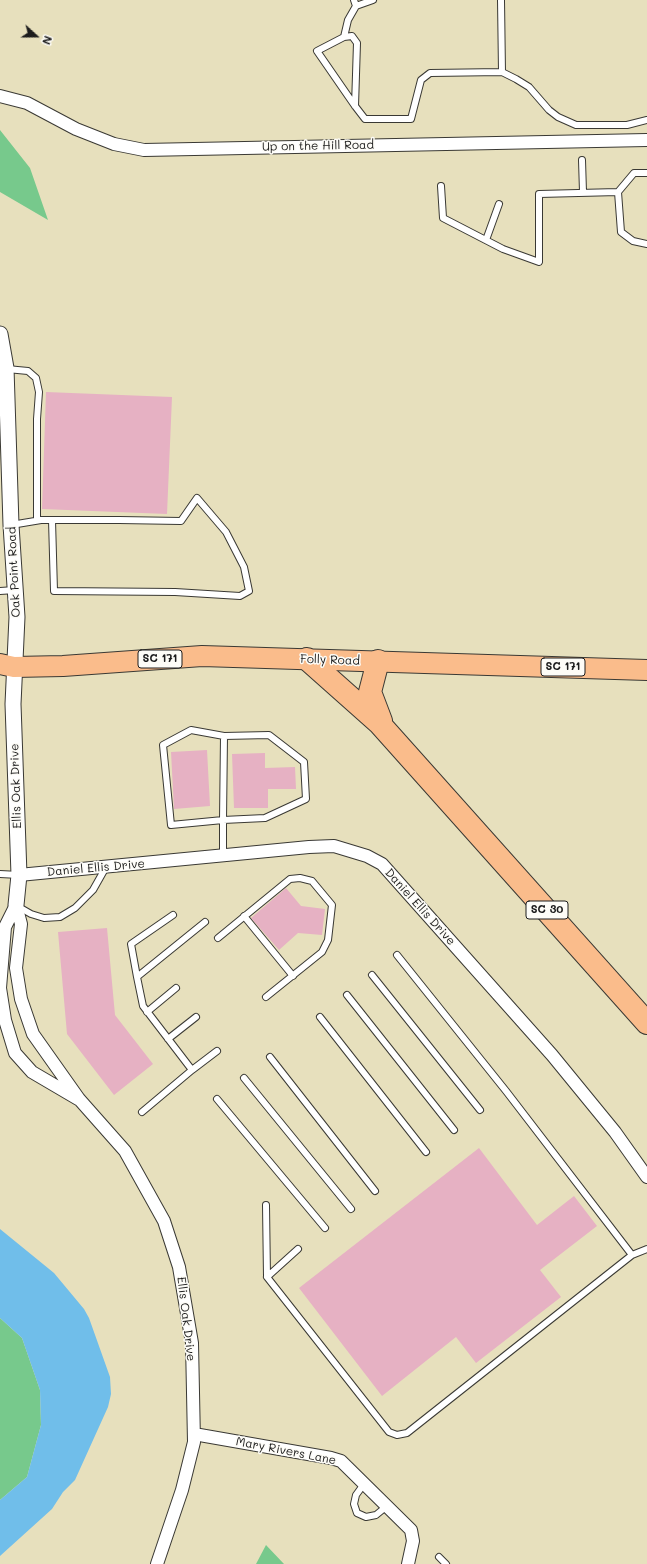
<!DOCTYPE html>
<html>
<head>
<meta charset="utf-8">
<style>
	body { margin:0 }
	#map { position:relative; width:647px; height:1564px; overflow:hidden; background:#e7e0bd; font-family:Mali,sans-serif }
	canvas { display:block }
	.north { position:absolute; left:16px; top:16px; width:40px; height:40px; -webkit-text-stroke:3px #fdfcf7; paint-order:stroke; rotate:111deg; font-size:11px; font-weight:700; line-height:16px; text-align:center; color:#1c1c1c }
	.north::after { content:''; display:block; margin:auto; width:14px; height:18px; background:#1c1c1c; clip-path:polygon(50% 0,100% 100%,50% 72%,0 100%) }
</style>
</head>
<body>
<div id="map">
<canvas width="647" height="1564"></canvas>
<div class="north">N</div>
</div>
<script>
const ctx = document.querySelector('canvas').getContext('2d');
ctx.lineJoin = 'round';
function fillPath(path, color) {
  ctx.fillStyle = color;
  ctx.fill(path, 'evenodd');
}
function poly(rows) {
  const path = new Path2D();
  for (const r of rows) {
    path.moveTo(r[0], r[1]);
    for (let i = 2; i < r.length; i += 2) path.lineTo(r[i], r[i + 1]);
  }
  return path;
}
function stroke(path, color, width, dash) {
  ctx.strokeStyle = color;
  ctx.lineWidth = width;
  ctx.lineCap = dash ? 'butt' : 'round';
  ctx.setLineDash(dash || []);
  ctx.stroke(path);
}
function write(font, color, halo, rows, align = 'center') {
  ctx.font = font + ' Mali,sans-serif';
  ctx.lineWidth = 3;
  ctx.setLineDash([]);
  ctx.textBaseline = 'middle';
  ctx.strokeStyle = halo;
  ctx.fillStyle = color;
  for (const [text, x, y, turn = 0] of rows) {
    ctx.save();
    ctx.translate(x, y);
    ctx.rotate((+turn || 0) * Math.PI / 180);
    ctx.textAlign = isNaN(turn) ? turn : align;
    if (halo) ctx.strokeText(text, 0, 0);
    ctx.fillText(text, 0, 0);
    ctx.restore();
  }
}
fillPath(poly([
	[0,130,30,168,48,220,0,192],
	[0,1318,22,1338,40,1390,41,1425,27,1477,0,1500],
	[266,1545,284,1564,256,1564]
]), '#77c98c');
fillPath(poly([
	[0,1229,54,1273,84,1309,89,1318,110,1377,111,1394,108,1407,75,1480,63,1492,52,1509,0,1556,0,1500,27,1477,41,1425,40,1390,22,1338,0,1318]
]), '#70beea');
fillPath(poly([
	[46,392,172,397,167,514,42,509],
	[207,750,210,806,174,809,171,752],
	[265,753,265,768,295,767,296,789,268,789,268,808,234,808,232,754],
	[286,888,301,906,325,909,322,935,298,933,279,950,251,918],
	[107,928,115,1015,153,1064,114,1095,67,1034,58,932],
	[479,1148,537,1225,574,1196,597,1226,540,1270,561,1297,476,1363,456,1337,382,1396,299,1288]
]), '#e6b1c3');
const service = poly([
	[354,0,356,6,373,0],
	[501,0,502,72],
	[344,37,348,20,356,6],
	[355,106,357,43,352,36,344,37,317,51,355,106,365,119,411,119,421,80,430,73,502,72,516,79,529,87,549,110,558,117,576,125,627,125,647,120],
	[582,160,583,192],
	[647,173,634,173,618,192,621,232,633,241,647,244],
	[441,186,443,218,503,249,539,262,539,194,618,192],
	[486,240,499,204],
	[7,369,28,371,36,378,39,392,37,419,37,520],
	[11,525,41,520,119,520,181,521,197,498,226,532,244,567,249,591,240,596,175,592,54,591,52,520],
	[0,591,15,590],
	[223,855,223,820,224,736,269,735,304,762,306,799,265,818,223,820,171,825,163,745,191,730,224,736],
	[0,874,19,875],
	[17,906,31,914,44,918,60,917,75,908,93,890,106,867],
	[244,916,293,976],
	[218,938,290,879,300,878,312,881,332,905,328,940,322,952,266,997],
	[397,955,506,1091,632,1255,647,1249],
	[372,975,480,1110],
	[137,977,131,944,173,915],
	[347,995,454,1130],
	[147,1012,176,988],
	[320,1017,426,1152],
	[168,1039,196,1017],
	[270,1057,375,1191],
	[192,1070,217,1051],
	[244,1078,351,1209],
	[217,1099,325,1228],
	[142,1112,192,1070,143,1006,137,977,205,922],
	[266,1205,267,1277,389,1432,397,1435,407,1433,632,1255],
	[267,1277,298,1249],
	[364,1484,356,1495,354,1504,357,1513,366,1517,376,1515,387,1506],
	[439,1557,446,1564]
]);
const minor = poly([
	[0,96,27,103,76,129,114,144,144,150,647,140],
	[19,875,309,847,334,846,367,856,382,864,552,1055,615,1132,647,1177],
	[16,905,21,924,16,968,21,999,33,1034,79,1099,125,1151,164,1221,179,1267,192,1343,194,1442,182,1490,157,1564],
	[16,905,5,927,0,988,5,1020,15,1053,32,1072,78,1099],
	[194,1434,331,1458,341,1461,411,1530,413,1541,408,1564]
]);
const tertiary = poly([
	[0,334,6,368,11,525,17,617,13,704,19,875,16,905]
]);
const primary = poly([
	[0,664,14,667,63,666,202,656,647,670]
]);
const motorway = poly([
	[307,659,379,723,647,1023],
	[378,661,370,692,381,721]
]);
stroke(service, '#3a3934', 8);
stroke(minor, '#3a3934', 14);
stroke(tertiary, '#3a3934', 17);
stroke(primary, '#3a3934', 22);
stroke(motorway, '#3a3934', 24);
stroke(service, '#fff', 6);
stroke(minor, '#fff', 12);
stroke(tertiary, '#fff', 15);
stroke(primary, '#fabc8b', 20);
stroke(motorway, '#fabc8b', 22);
for (const [x, y, w] of [
	[160,659,44],
	[563,667,44],
	[547,910,42]
]) {
  const box = new Path2D();
  box.roundRect(x - w / 2, y - 9, w, 18, 3);
  ctx.fillStyle = '#fdfcf7';
  ctx.fill(box);
  stroke(box, '#1c1c1c', 1);
}
write('bold 11px', '#1c1c1c', null, [
	["SC 171",160,659],
	["SC 171",563,667],
	["SC 30",547,910]
]);
write('12px', '#1c1c1c', '#fdfcf7', [
	["Up on the Hill Road",318,146,-1],
	["Oak Point Road",14,572,-93],
	["Folly Road",330,660,2],
	["Ellis Oak Drive",16,786,-92],
	["Daniel Ellis Drive",96,868,-5],
	["Daniel Ellis Drive",420,907,48],
	["Ellis Oak Drive",186,1319,83],
	["Mary Rivers Lane",286,1451,11]
]);
</script>
</body>
</html>
